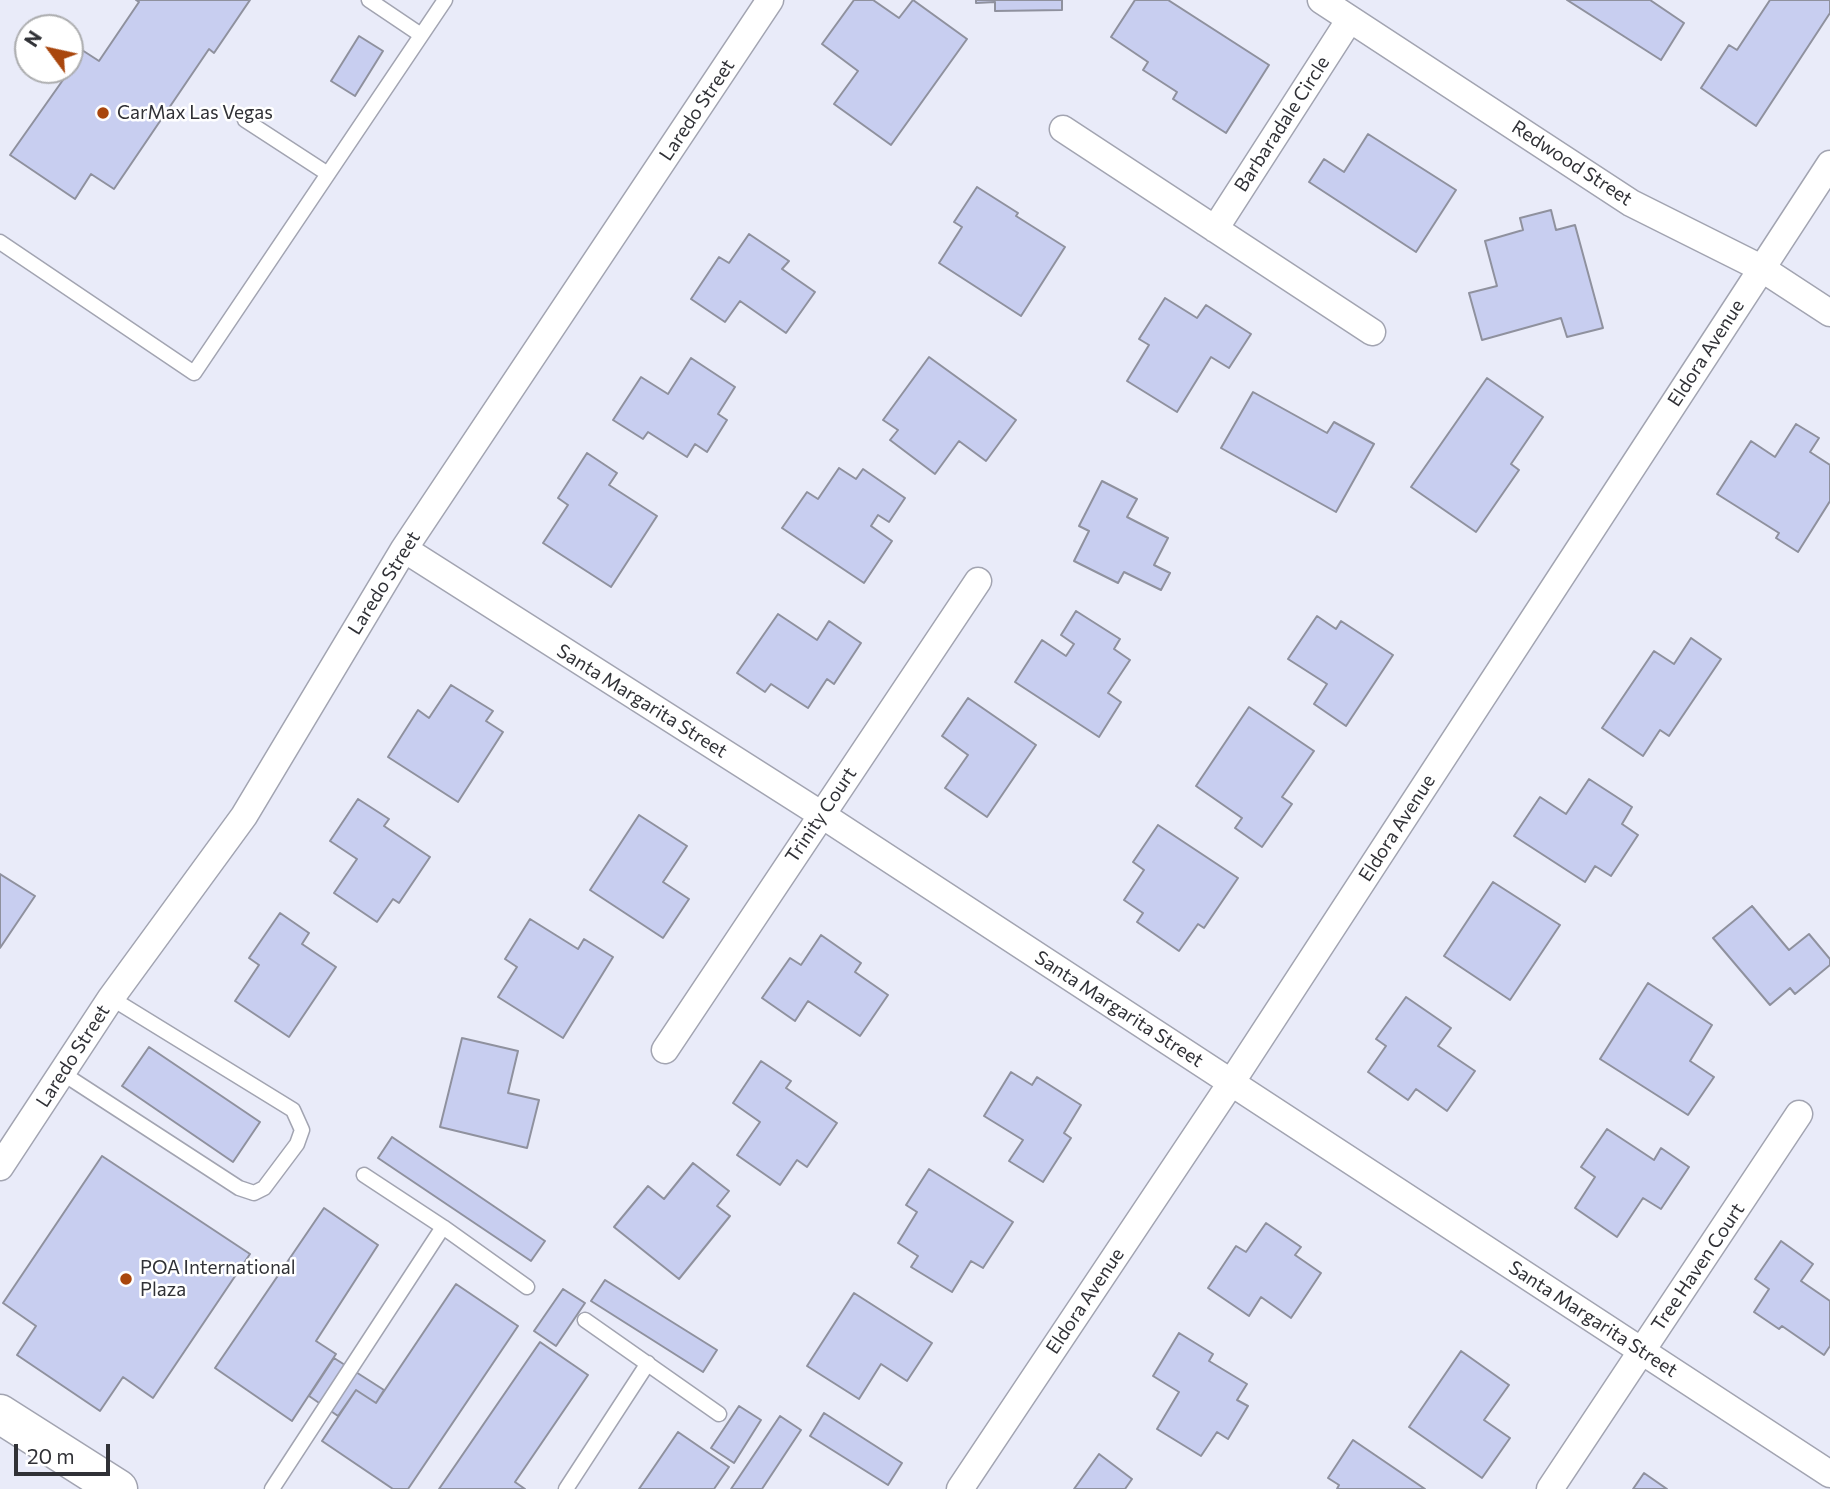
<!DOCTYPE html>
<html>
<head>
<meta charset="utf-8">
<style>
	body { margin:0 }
	#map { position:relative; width:1830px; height:1489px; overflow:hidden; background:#e9ebf9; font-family:Commissioner,sans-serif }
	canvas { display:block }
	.north { position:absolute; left:14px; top:14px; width:70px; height:70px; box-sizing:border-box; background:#fff; border:2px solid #acadaf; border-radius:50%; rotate:303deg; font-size:19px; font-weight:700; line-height:28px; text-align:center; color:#303136 }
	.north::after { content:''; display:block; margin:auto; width:24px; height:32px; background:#a9460d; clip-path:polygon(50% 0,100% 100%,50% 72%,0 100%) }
	.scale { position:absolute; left:14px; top:1444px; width:96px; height:32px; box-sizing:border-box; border:4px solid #303136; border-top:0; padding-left:9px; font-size:21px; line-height:24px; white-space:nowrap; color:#303136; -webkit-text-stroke:5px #fff; paint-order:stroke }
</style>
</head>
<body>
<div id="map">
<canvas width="1830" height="1489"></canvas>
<div class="north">N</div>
<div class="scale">20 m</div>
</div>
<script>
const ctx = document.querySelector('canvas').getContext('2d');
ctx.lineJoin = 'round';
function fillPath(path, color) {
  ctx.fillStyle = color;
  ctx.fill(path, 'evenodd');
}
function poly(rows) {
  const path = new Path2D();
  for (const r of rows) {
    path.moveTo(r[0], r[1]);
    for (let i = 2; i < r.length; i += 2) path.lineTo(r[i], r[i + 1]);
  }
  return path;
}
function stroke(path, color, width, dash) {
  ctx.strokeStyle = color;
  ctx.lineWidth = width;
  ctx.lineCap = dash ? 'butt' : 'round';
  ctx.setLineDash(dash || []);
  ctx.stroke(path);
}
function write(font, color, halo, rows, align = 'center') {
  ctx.font = font + ' Commissioner,sans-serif';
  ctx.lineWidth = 5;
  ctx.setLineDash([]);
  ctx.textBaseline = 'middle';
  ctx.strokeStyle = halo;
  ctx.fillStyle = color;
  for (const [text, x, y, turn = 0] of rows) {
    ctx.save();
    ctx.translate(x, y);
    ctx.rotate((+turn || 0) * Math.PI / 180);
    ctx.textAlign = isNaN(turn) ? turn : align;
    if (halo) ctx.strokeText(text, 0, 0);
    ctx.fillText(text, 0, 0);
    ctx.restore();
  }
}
const building = poly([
	[136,0,250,0,214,53,209,49,114,189,91,174,75,199,10,155,70,70,82,50,99,61,139,2,136,0],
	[854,0,873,0,899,18,913,0,967,39,891,145,834,104,858,71,822,44,854,0],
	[976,0,1062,0,1062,10,995,11,995,2,976,3,976,0],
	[1135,0,1168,0,1269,65,1226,133,1173,99,1177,92,1143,70,1148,62,1111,37,1135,0],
	[1567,0,1650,0,1684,23,1661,60,1567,0],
	[1770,0,1830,0,1830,13,1756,126,1701,88,1729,45,1737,50,1770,0],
	[359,36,383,51,355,96,331,81,359,36],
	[1368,134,1456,190,1416,252,1309,182,1324,159,1344,172,1368,134],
	[977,187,1018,213,1016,216,1065,247,1021,316,939,263,962,227,954,222,977,187],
	[1551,210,1556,230,1575,225,1603,328,1567,337,1561,318,1482,340,1469,293,1497,286,1485,241,1523,230,1520,218,1551,210],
	[749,234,789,261,782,269,815,292,786,333,740,301,725,322,691,299,719,257,729,263,749,234],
	[1165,298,1197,318,1206,305,1251,334,1229,368,1211,357,1177,412,1127,381,1149,345,1139,339,1165,298],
	[929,357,1016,420,986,461,959,441,935,474,890,440,898,430,883,420,929,357],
	[691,358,735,387,718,414,727,420,707,452,695,444,687,457,648,432,643,439,613,420,641,377,668,394,691,358],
	[1487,378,1543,417,1511,464,1519,470,1476,532,1411,487,1487,378],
	[1253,392,1327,433,1334,422,1374,444,1336,512,1221,448,1253,392],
	[1796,424,1819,438,1810,452,1830,465,1830,501,1798,552,1776,538,1779,533,1717,494,1751,441,1775,457,1796,424],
	[587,453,617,473,609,485,657,516,611,587,543,543,568,505,558,498,587,453],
	[839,468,856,479,863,469,905,498,889,522,878,515,871,526,892,541,864,583,782,528,807,492,818,499,839,468],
	[1102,481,1137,499,1127,517,1168,538,1154,565,1170,573,1161,590,1124,572,1118,583,1074,561,1089,531,1079,526,1102,481],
	[1076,611,1120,639,1114,649,1130,660,1108,693,1121,702,1099,737,1015,682,1042,640,1066,656,1074,644,1061,635,1076,611],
	[778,614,817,640,829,621,861,643,834,684,827,679,808,708,771,684,765,692,737,673,778,614],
	[1317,616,1336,629,1341,621,1393,655,1346,726,1314,704,1327,684,1288,659,1317,616],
	[1691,638,1721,659,1669,736,1660,730,1643,756,1602,728,1654,651,1674,664,1691,638],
	[451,685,493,711,486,721,503,732,458,802,388,757,418,710,429,718,451,685],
	[968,698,1036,745,987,817,945,788,968,755,942,736,968,698],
	[1249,707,1314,751,1282,797,1292,804,1262,847,1235,828,1242,818,1196,786,1249,707],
	[1589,779,1632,807,1622,824,1638,835,1611,876,1595,866,1585,882,1514,836,1540,797,1566,814,1589,779],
	[358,799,389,819,384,826,430,857,399,903,393,899,377,922,334,893,357,859,330,841,358,799],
	[639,815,687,846,663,882,689,899,663,938,590,890,639,815],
	[1158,825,1238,878,1204,928,1198,924,1179,951,1137,922,1143,913,1124,900,1144,870,1133,862,1158,825],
	[0,874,35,896,0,948,0,874],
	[1493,882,1560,925,1510,1000,1444,956,1493,882],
	[1752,906,1789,950,1809,934,1830,959,1830,965,1795,994,1790,988,1770,1005,1713,938,1752,906],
	[280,913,309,933,302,944,336,967,289,1037,235,1001,259,965,249,958,280,913],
	[530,919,578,949,584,939,613,957,563,1038,498,997,517,967,505,959,530,919],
	[821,935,861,963,855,972,888,995,860,1036,808,1001,795,1021,762,998,790,958,801,965,821,935],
	[1648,983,1712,1025,1690,1061,1714,1077,1688,1115,1600,1059,1648,983],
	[1406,997,1451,1028,1438,1046,1475,1071,1447,1111,1416,1089,1408,1100,1368,1072,1386,1046,1376,1039,1406,997],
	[462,1038,518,1051,508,1093,539,1100,527,1148,440,1127,462,1038],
	[149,1047,260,1122,233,1162,122,1086,149,1047],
	[761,1061,791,1081,786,1088,837,1123,807,1167,797,1160,780,1185,737,1155,760,1122,733,1103,761,1061],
	[1011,1072,1032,1085,1037,1077,1081,1105,1064,1133,1071,1138,1043,1182,1009,1161,1023,1140,984,1116,1011,1072],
	[1607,1129,1654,1160,1661,1148,1689,1167,1661,1209,1643,1198,1617,1237,1575,1208,1595,1177,1581,1167,1607,1129],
	[392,1137,545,1241,531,1261,378,1158,392,1137],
	[102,1156,250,1254,153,1398,123,1377,100,1411,17,1355,36,1326,3,1303,102,1156],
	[693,1163,729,1191,717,1206,730,1216,679,1279,614,1227,648,1186,664,1199,693,1163],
	[929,1169,1013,1222,983,1268,971,1261,952,1292,911,1267,918,1256,898,1243,917,1212,906,1205,929,1169],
	[324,1208,378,1245,316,1341,336,1354,292,1421,215,1368,324,1208],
	[1266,1223,1301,1247,1295,1255,1321,1273,1291,1318,1261,1297,1249,1316,1208,1288,1236,1246,1246,1252,1266,1223],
	[1781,1241,1813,1264,1801,1281,1830,1301,1830,1346,1824,1355,1782,1326,1779,1329,1754,1312,1769,1289,1755,1279,1781,1241],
	[605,1280,717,1350,703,1372,591,1301,605,1280],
	[456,1284,518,1326,408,1489,393,1489,322,1441,356,1390,376,1403,456,1284],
	[563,1289,585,1303,556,1346,534,1331,563,1289],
	[854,1293,932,1343,907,1381,881,1364,859,1399,807,1366,854,1293],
	[1179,1333,1213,1354,1209,1361,1247,1384,1237,1400,1248,1406,1228,1439,1217,1432,1201,1456,1157,1429,1179,1392,1153,1376,1179,1333],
	[540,1342,588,1375,515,1482,525,1489,439,1489,540,1342],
	[1461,1351,1509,1385,1484,1420,1510,1438,1482,1478,1409,1427,1461,1351],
	[334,1358,384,1390,376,1403,356,1390,338,1416,309,1396,334,1358],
	[739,1406,761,1420,734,1463,711,1448,739,1406],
	[824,1413,902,1463,888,1485,810,1436,824,1413],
	[780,1416,801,1430,762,1489,731,1489,780,1416],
	[678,1432,729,1467,714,1489,639,1489,678,1432],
	[1353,1440,1425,1489,1337,1489,1339,1485,1328,1478,1353,1440],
	[1099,1454,1132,1479,1125,1489,1074,1489,1099,1454],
	[1644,1473,1667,1489,1633,1489,1644,1473]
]);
fillPath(building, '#c8cef0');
stroke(building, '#8f919e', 2);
const service = poly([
	[369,0,421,35],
	[245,120,328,174],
	[0,242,194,373,445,0],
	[62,1073,239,1188,254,1193,264,1188,297,1144,302,1130,293,1110,111,998],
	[364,1175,443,1227,527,1287],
	[585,1320,719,1414],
	[272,1489,443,1227],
	[566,1489,648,1363]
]);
const minor = poly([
	[1321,0,1631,203,1761,268,1830,313],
	[1063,129,1372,332],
	[1215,229,1350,19],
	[404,549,822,815,1830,1474],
	[665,1050,978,581],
	[0,1167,111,998,244,816,404,549,770,0],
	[960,1489,1231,1083,1830,164],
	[1550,1489,1799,1114]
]);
const primary = poly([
	[0,1414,118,1489]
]);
stroke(service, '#a2a4b1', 17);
stroke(minor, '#a2a4b1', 29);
stroke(primary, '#a2a4b1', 41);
stroke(service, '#fff', 14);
stroke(minor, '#fff', 26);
stroke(primary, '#fff', 38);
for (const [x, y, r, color] of [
	[103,113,7,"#a9460d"],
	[126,1279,7,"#a9460d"]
]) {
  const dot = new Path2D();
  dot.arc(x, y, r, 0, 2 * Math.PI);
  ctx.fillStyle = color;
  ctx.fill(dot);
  stroke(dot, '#fff', 2.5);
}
write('19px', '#303136', '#fff', [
	["Laredo Street",697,110,-56],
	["Barbaradale Circle",1282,124,-57],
	["Redwood Street",1572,163,33],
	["Eldora Avenue",1706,353,-57],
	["Laredo Street",384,583,-58],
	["Santa Margarita Street",642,701,32],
	["Trinity Court",821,815,-56],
	["Eldora Avenue",1397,828,-57],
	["Santa Margarita Street",1119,1009,33],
	["Laredo Street",73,1056,-57],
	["Tree Haven Court",1698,1267,-56],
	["Eldora Avenue",1085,1301,-56],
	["Santa Margarita Street",1593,1319,33]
]);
write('19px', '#303136', '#fff', [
	["CarMax Las Vegas",117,113],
	["POA International",140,1268],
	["Plaza",140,1290]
], 'left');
</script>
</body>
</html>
